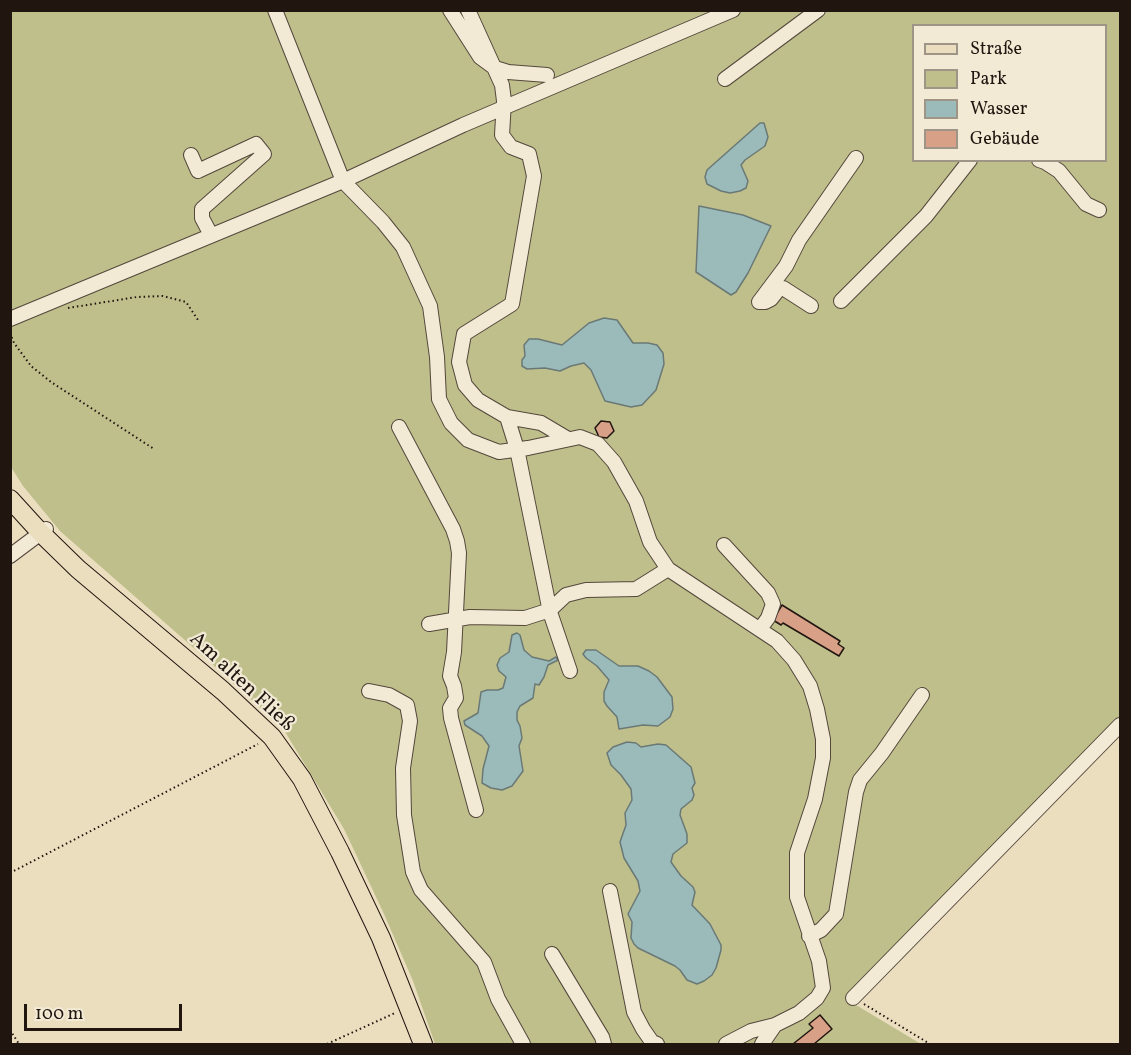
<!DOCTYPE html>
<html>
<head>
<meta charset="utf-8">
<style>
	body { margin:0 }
	#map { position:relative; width:1131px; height:1055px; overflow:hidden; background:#ebdebf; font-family:Vollkorn,serif }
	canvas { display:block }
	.frame { position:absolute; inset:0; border:12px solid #211510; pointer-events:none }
	.legend { position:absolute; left:912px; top:24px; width:195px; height:138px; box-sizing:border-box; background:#f2ead5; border:2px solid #9e9586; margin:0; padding:8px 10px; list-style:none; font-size:18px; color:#211510 }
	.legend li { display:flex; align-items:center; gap:12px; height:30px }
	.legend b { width:30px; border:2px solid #9e9586 }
	.scale { position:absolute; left:24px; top:1004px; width:158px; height:27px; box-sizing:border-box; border:3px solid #211510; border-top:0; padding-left:8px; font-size:18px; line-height:21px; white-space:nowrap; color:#211510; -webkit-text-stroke:4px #f2ead5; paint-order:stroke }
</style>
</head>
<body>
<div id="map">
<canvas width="1131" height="1055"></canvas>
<div class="frame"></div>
<ul class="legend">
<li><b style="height:8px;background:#ebdebf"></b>Straße</li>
<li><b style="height:16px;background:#bfbf8c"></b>Park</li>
<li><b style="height:16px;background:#9abbba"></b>Wasser</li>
<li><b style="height:16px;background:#d8a187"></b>Gebäude</li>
</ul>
<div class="scale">100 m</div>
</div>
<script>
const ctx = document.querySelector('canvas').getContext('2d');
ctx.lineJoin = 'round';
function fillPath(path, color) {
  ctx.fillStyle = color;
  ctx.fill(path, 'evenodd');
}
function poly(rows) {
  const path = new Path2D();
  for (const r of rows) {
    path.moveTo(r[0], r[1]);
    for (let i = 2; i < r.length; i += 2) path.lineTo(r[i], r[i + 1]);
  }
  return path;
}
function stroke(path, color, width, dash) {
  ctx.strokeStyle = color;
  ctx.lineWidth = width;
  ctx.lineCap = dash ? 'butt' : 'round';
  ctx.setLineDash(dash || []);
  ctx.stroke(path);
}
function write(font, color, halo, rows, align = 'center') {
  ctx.font = font + ' Vollkorn,serif';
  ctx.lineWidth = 4.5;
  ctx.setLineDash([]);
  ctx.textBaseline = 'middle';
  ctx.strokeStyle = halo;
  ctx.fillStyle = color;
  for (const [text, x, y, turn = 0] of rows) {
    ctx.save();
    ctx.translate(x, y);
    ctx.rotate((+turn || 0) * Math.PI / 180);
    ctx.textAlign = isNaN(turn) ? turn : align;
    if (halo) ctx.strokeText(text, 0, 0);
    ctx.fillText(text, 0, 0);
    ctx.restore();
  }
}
fillPath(poly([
	[11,11,1120,11,1120,720,846,999,921,1044,435,1044,413,981,384,914,344,829,284,730,211,663,60,531,23,486,11,467],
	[914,26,1106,26,1106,160,914,160]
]), '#bfbf8c');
const water = poly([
	[760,123,764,123,768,137,765,146,745,160,741,165,748,181,746,188,740,191,730,193,721,191,707,184,705,177,707,170,760,123],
	[699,206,743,215,771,226,748,273,736,292,731,295,696,272,699,206],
	[604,318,617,320,633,343,648,343,657,345,663,353,664,364,656,390,642,405,631,407,605,401,591,370,584,363,571,366,560,371,545,368,527,369,522,366,522,360,525,356,524,345,529,339,538,339,562,345,589,323,604,318],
	[517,633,520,635,524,650,532,657,549,661,556,657,558,660,548,665,544,677,539,685,535,684,533,698,520,706,517,712,517,720,520,726,522,738,519,746,523,771,512,786,502,790,491,788,482,783,483,769,489,746,482,736,465,725,464,721,478,713,481,692,487,690,498,690,503,688,506,677,499,671,497,665,500,658,509,652,512,635,517,633],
	[586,650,596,650,619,666,638,666,649,671,657,677,672,697,673,709,670,717,658,726,643,725,619,729,617,717,607,706,604,701,604,692,609,680,597,666,586,658,583,654,586,650],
	[627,742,636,743,641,747,658,744,666,745,691,767,695,783,692,788,694,795,692,800,681,809,680,815,687,834,687,843,673,854,671,862,681,876,693,887,695,892,692,905,710,924,721,945,721,950,716,968,712,975,704,981,697,984,687,980,680,970,675,966,638,948,634,944,631,938,632,922,628,914,640,891,638,881,624,858,620,842,626,825,625,813,632,800,631,789,621,775,611,765,607,753,613,747,627,742]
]);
fillPath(water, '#9abbba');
stroke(water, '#6a7976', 1.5);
const building = poly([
	[601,421,610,422,614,431,607,438,599,437,595,428,601,421],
	[782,605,840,641,838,644,844,648,839,656,783,623,781,625,773,620,782,605],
	[820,1015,832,1029,814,1044,793,1044,813,1028,809,1024,820,1015]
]);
fillPath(building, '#d8a187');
stroke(building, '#211510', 1.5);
const minor = poly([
	[275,10,343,181,383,222,403,247,430,306,437,357,439,399,451,423,468,440,499,452,528,448,580,437,598,444,614,462,636,501,650,542,668,569,777,641,794,660,810,686,817,709,823,739,823,758,815,799,797,853,797,897,819,961,823,988,817,998,799,1013,775,1025,751,1031,726,1044],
	[450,10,480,57,495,68,508,72,547,75],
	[468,10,502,85,504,101,502,135,511,147,529,154,534,176,512,304,464,334,459,362,465,385,478,400,507,417,541,423,568,439],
	[725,79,818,10],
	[191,155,198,171,256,144,264,154,202,209,202,218,211,235],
	[1039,160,1045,162,1059,171,1086,204,1099,210],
	[841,301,926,216,970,160],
	[811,306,783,288,778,290,771,299,765,302,759,302,786,266,799,240,856,158],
	[10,319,343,181,463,125,733,10],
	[507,417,517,449,550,612,570,671],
	[399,427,453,529,457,541,459,553,454,652,450,676,454,686,456,698,450,708,451,718,476,810],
	[724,545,768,593,773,604,768,618,760,629],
	[10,556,46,529],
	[429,624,470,617,525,618,550,610,566,595,586,590,636,589,668,569],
	[369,691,389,695,407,705,410,721,403,768,404,815,413,872,421,890,484,962,498,999,523,1044],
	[610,891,634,1012,643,1029,652,1042,657,1044],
	[809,936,821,930,836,914,856,792,860,780,882,753,922,695],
	[552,954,602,1037,604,1044],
	[853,998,1120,725],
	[762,1044,775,1025]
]);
const major = poly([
	[10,499,41,533,78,569,223,691,272,737,302,779,340,852,381,938,423,1044]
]);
stroke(minor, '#54473c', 16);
stroke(major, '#211510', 20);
stroke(poly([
	[68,308,137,297,163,296,186,302,198,320],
	[10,333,14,343,31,366,51,382,154,449],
	[10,873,258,744],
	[864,1004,930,1044],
	[10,1030,19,1044],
	[327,1044,395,1013]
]), '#211510', 2, [1.5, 3]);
stroke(minor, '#f2ead5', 14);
stroke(major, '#ebdebf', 18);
write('21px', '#211510', '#f2ead5', [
	["Am alten Fließ",241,683,43]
]);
</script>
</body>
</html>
